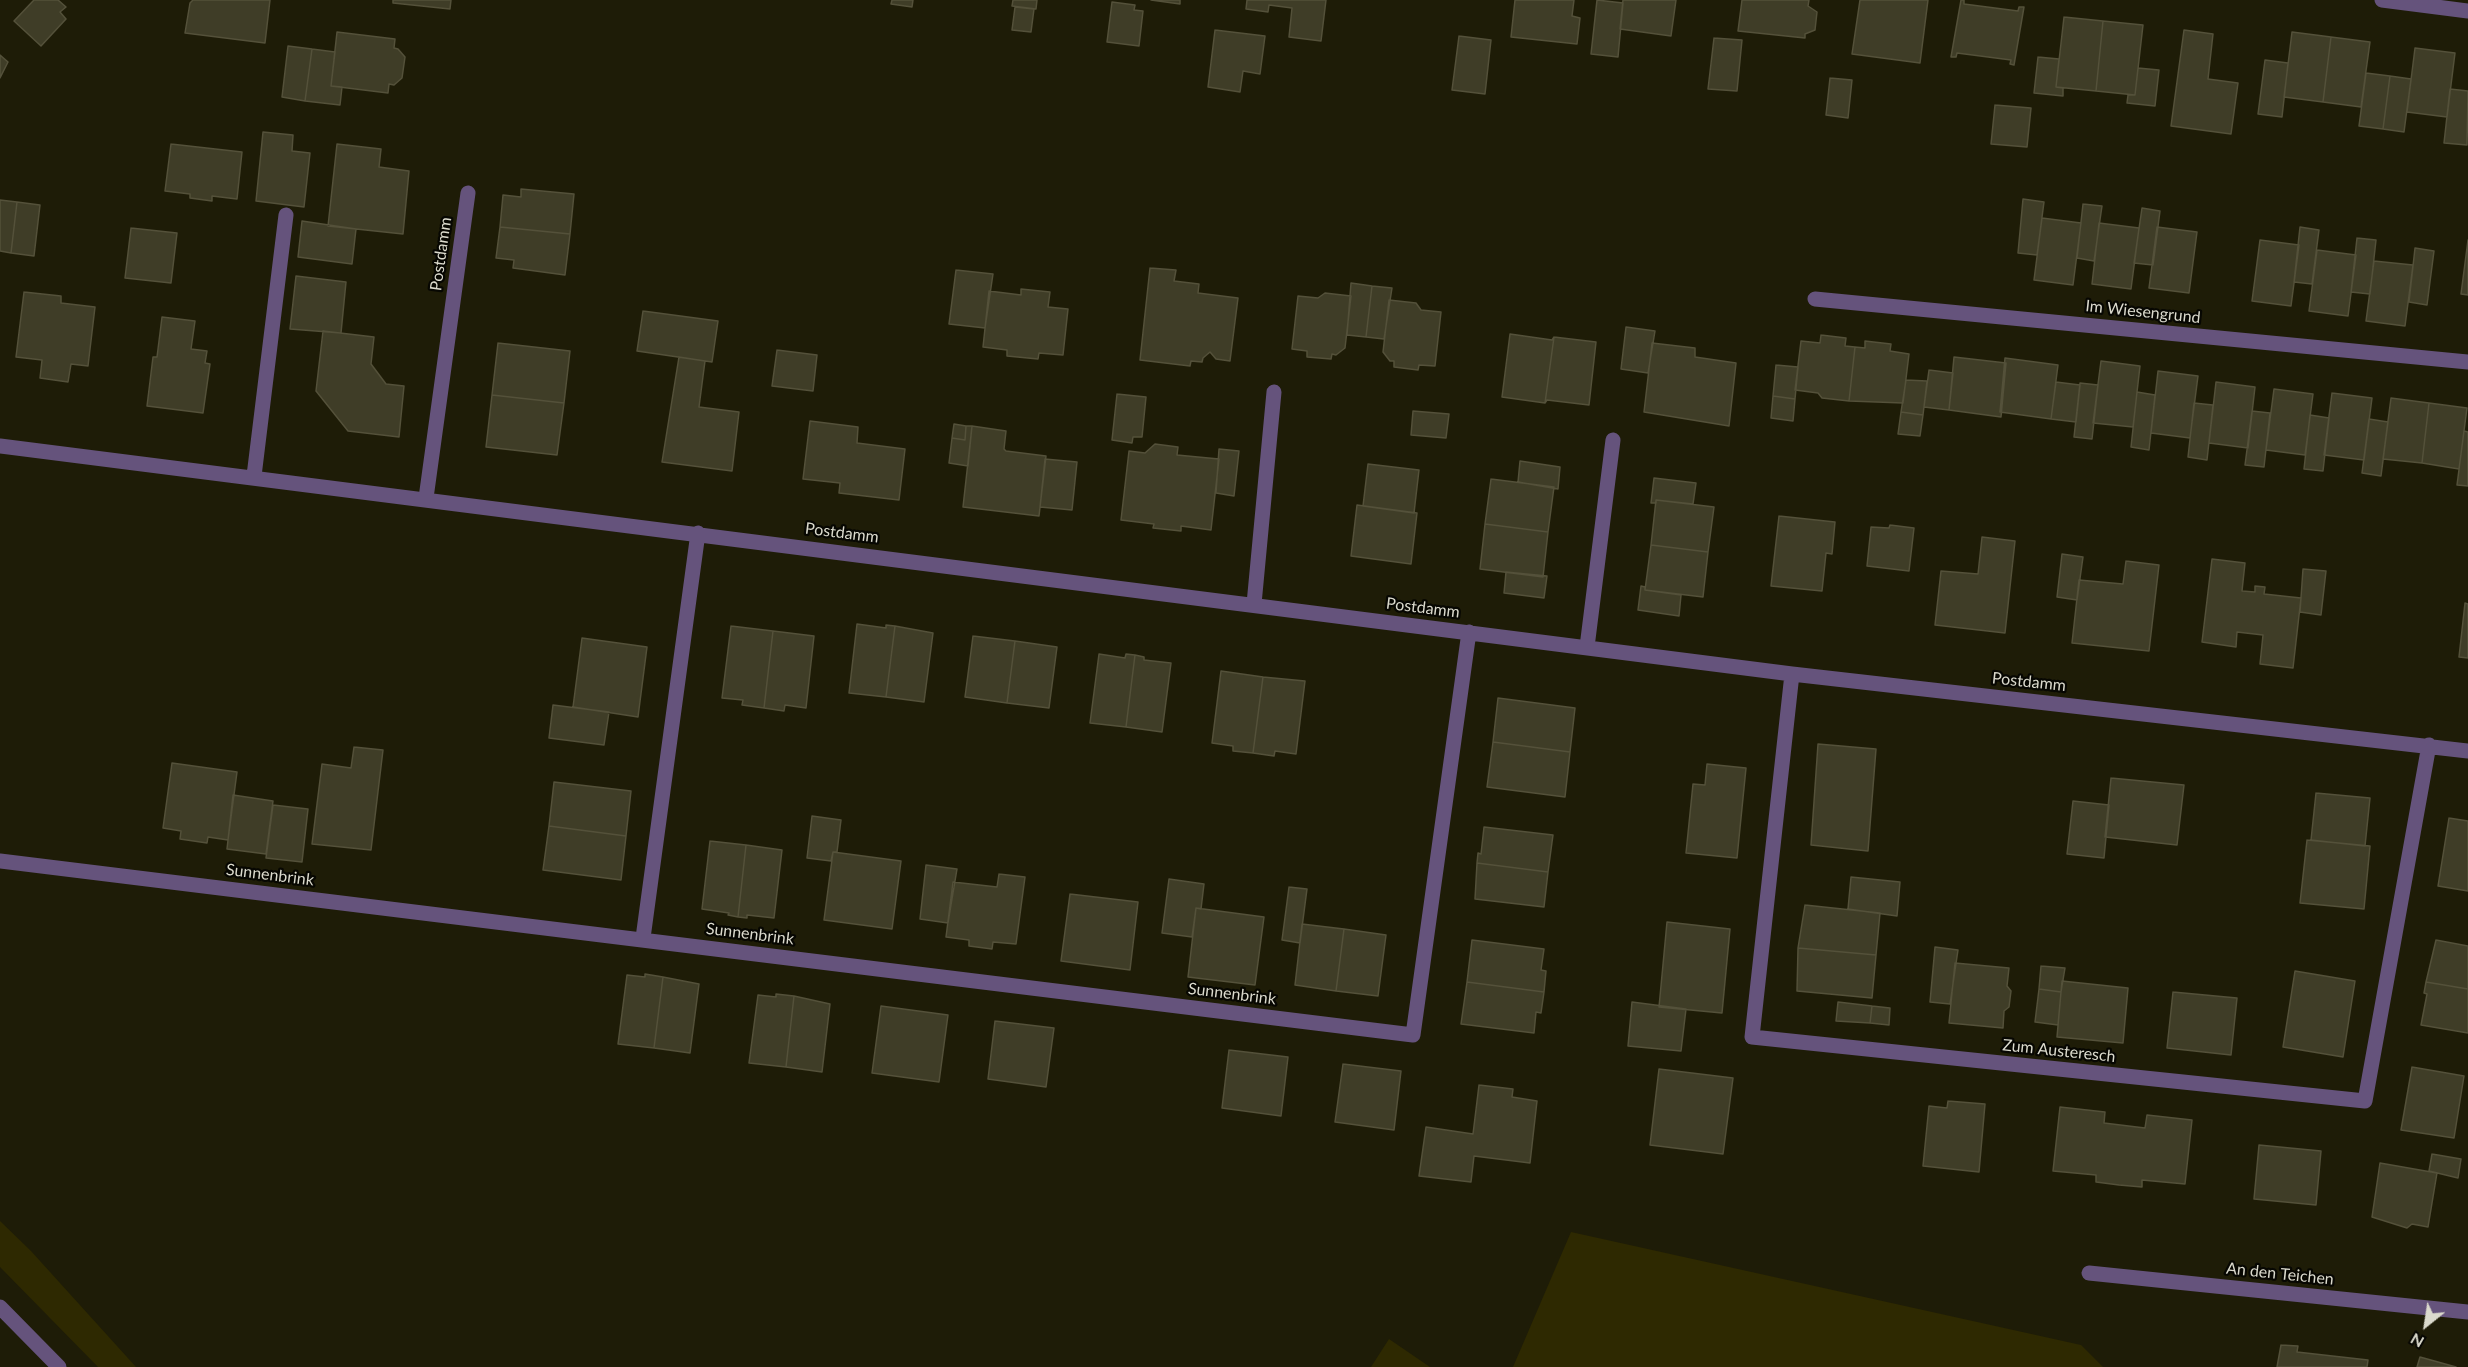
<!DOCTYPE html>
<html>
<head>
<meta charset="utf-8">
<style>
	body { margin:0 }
	#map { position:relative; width:2468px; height:1367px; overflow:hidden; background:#1e1c07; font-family:Lato,sans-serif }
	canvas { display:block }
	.north { position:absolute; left:2396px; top:1295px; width:60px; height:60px; -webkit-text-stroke:4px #070702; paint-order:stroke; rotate:210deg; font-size:16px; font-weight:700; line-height:24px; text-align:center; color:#dbdacd }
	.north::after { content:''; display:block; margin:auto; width:21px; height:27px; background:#dbdacd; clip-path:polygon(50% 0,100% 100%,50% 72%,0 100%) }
</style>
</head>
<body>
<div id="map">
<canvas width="2468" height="1367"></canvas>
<div class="north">N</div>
</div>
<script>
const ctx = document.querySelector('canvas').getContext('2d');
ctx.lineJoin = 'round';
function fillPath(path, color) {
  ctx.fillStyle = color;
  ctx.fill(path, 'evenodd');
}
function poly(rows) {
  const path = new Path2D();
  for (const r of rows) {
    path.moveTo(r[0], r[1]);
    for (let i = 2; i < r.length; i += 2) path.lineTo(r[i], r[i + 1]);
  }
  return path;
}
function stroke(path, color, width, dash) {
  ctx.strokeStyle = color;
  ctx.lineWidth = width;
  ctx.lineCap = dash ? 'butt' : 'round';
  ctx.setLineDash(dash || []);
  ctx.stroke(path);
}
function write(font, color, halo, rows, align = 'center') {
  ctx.font = font + ' Lato,sans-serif';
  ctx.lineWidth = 4.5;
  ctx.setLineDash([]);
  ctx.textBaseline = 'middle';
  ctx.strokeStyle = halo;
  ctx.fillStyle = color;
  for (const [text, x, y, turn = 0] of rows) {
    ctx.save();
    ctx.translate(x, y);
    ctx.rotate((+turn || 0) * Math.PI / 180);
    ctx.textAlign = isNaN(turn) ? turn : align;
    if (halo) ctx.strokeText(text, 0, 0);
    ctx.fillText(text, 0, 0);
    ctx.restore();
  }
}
fillPath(poly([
	[0,1221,31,1251,136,1367,98,1367,0,1267],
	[1571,1232,2081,1345,2103,1367,1513,1367],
	[1389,1339,1430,1367,1371,1367]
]), '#2e2901');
const building = poly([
	[34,0,58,0,66,7,60,12,66,19,41,46,14,21,34,0],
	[193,0,270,0,265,43,185,33,190,3,193,0],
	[393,0,451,0,450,9,393,3,393,0],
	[892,0,913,0,912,7,891,4,892,0],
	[1013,0,1037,0,1036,9,1012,6,1013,0],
	[1151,0,1180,0,1180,4,1151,0],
	[1247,0,1326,0,1321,41,1289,37,1292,8,1269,5,1268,12,1246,9,1247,0],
	[1515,0,1574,0,1572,16,1580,18,1577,44,1511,37,1515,0],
	[1597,0,1623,3,1618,57,1591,54,1597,0],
	[1623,0,1676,0,1671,36,1620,29,1623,0],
	[1742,0,1809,0,1808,6,1817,12,1815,30,1805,34,1805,38,1738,31,1742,0],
	[1860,0,1928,0,1920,63,1852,54,1860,0],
	[1961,0,1964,0,1964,4,2018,11,2019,7,2024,7,2014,65,2010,64,2011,60,1957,53,1956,57,1951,57,1961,0],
	[1112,2,1135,5,1134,10,1143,11,1139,46,1107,42,1112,2],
	[1015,7,1034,9,1031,32,1012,30,1015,7],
	[2064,17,2103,21,2096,91,2056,87,2064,17],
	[2103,21,2143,25,2135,95,2096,91,2103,21],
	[1215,30,1265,36,1260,74,1243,71,1240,92,1208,87,1215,30],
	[2184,30,2213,34,2208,79,2238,83,2231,134,2171,126,2184,30],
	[337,32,395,39,394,48,398,49,405,57,402,78,394,85,389,84,388,93,331,86,337,32],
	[2292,32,2331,37,2323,102,2284,97,2292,32],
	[1459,36,1491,40,1485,94,1452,90,1459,36],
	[2331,37,2370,42,2361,107,2323,102,2331,37],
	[1714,38,1742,40,1737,91,1708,89,1714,38],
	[288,46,312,49,305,101,282,97,288,46],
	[2415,48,2455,53,2447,117,2407,112,2415,48],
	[312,49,335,52,331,86,342,87,340,105,305,101,312,49],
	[0,55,8,62,0,78,0,55],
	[2038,57,2059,59,2056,87,2063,88,2063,96,2034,93,2038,57],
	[2265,60,2288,63,2282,117,2258,114,2265,60],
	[2138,68,2159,70,2155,106,2127,103,2128,95,2135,95,2138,68],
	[2366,73,2390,76,2383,129,2359,126,2366,73],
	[2390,76,2411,79,2404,132,2383,129,2390,76],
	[1830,78,1852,80,1848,118,1826,115,1830,78],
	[2450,89,2468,91,2467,145,2444,143,2450,89],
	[1995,105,2031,108,2027,147,1991,144,1995,105],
	[263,132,293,135,292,151,310,153,304,207,256,201,263,132],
	[171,144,242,152,237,199,212,196,212,201,190,198,190,194,165,191,171,144],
	[337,144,381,149,379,167,409,171,403,234,328,226,337,144],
	[521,189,574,194,570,234,500,227,503,195,521,197,521,189],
	[2023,199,2044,202,2037,255,2018,253,2023,199],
	[0,200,17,202,11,253,0,251,0,200],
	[17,202,40,205,34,256,11,253,17,202],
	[2083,204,2102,206,2094,261,2077,258,2083,204],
	[2142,208,2160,211,2153,265,2134,263,2142,208],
	[2042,218,2081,223,2073,285,2034,280,2042,218],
	[302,221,356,229,352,264,298,257,302,221],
	[2099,223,2139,228,2131,289,2092,284,2099,223],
	[500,227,570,234,565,275,513,268,514,260,496,258,500,227],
	[2157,227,2197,232,2189,293,2149,288,2157,227],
	[2300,227,2319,230,2312,284,2294,282,2300,227],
	[131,228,177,233,171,283,125,278,131,228],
	[2357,238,2376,240,2370,294,2351,292,2357,238],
	[2260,240,2299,245,2291,306,2252,301,2260,240],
	[2468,240,2468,295,2461,294,2468,240],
	[2415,248,2434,251,2427,305,2409,302,2415,248],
	[2317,250,2356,255,2348,316,2309,311,2317,250],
	[2374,261,2413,265,2405,326,2366,321,2374,261],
	[1150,268,1176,270,1174,281,1199,284,1198,293,1238,298,1230,361,1216,359,1210,352,1203,358,1202,362,1191,361,1190,366,1140,360,1150,268],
	[956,270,993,274,985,328,949,324,956,270],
	[296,276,346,282,341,333,290,329,296,276],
	[1351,283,1372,286,1366,337,1347,335,1351,283],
	[1372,286,1392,288,1384,339,1366,337,1372,286],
	[1021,289,1050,292,1048,307,1068,309,1063,355,1039,353,1038,359,1007,356,1007,350,983,347,989,291,1021,295,1021,289],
	[24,292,61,296,61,303,95,307,88,366,71,364,68,382,40,378,42,360,16,357,24,292],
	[1325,293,1351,296,1345,348,1336,355,1332,354,1331,359,1307,357,1307,351,1292,349,1298,296,1318,298,1325,293],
	[1389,300,1416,303,1421,310,1441,312,1435,366,1419,365,1418,370,1394,367,1394,361,1390,361,1383,352,1389,300],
	[643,311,718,321,712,362,637,351,643,311],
	[162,317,195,321,191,349,207,351,205,363,210,364,203,413,147,406,153,357,157,357,162,317],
	[1626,327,1655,331,1648,373,1621,369,1626,327],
	[323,331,374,337,371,364,386,384,404,386,399,437,348,431,316,391,323,331],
	[1510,334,1552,340,1554,337,1545,403,1502,397,1510,334],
	[1821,335,1846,338,1845,346,1855,347,1849,401,1822,398,1818,393,1795,390,1801,341,1820,343,1821,335],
	[1554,337,1596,342,1589,405,1547,400,1545,403,1554,337],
	[1865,341,1891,344,1890,351,1909,354,1903,403,1849,401,1855,347,1865,348,1865,341],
	[498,343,570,351,564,403,492,395,498,343],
	[1652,343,1695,348,1695,357,1736,363,1729,426,1644,412,1652,343],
	[777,350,817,355,813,391,772,386,777,350],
	[679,357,705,361,699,407,739,412,732,471,662,462,679,357],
	[1954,357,2006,363,2001,417,1949,410,1954,357],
	[2005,358,2058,365,2051,419,2000,412,2005,358],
	[2101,361,2140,366,2133,427,2093,423,2101,361],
	[1776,365,1798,367,1795,399,1773,396,1776,365],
	[1929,370,1953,373,1949,410,1924,407,1929,370],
	[2158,371,2198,376,2190,438,2151,433,2158,371],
	[1906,380,1927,381,1923,415,1901,412,1906,380],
	[2056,382,2080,385,2076,422,2051,419,2056,382],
	[2216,382,2255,387,2248,448,2209,443,2216,382],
	[2080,383,2098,385,2092,439,2074,437,2080,383],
	[2274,389,2313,394,2305,455,2266,450,2274,389],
	[2137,392,2155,395,2149,450,2131,447,2137,392],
	[2332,393,2372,398,2364,460,2324,455,2332,393],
	[1117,394,1146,397,1142,437,1133,437,1132,443,1112,440,1117,394],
	[492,395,564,403,557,455,486,447,492,395],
	[1773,396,1795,399,1793,421,1771,418,1773,396],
	[2391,398,2429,403,2422,463,2383,459,2391,398],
	[2194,403,2213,405,2207,460,2188,457,2194,403],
	[2429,403,2467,408,2459,469,2422,463,2429,403],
	[1413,411,1449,414,1446,438,1411,435,1413,411],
	[2252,411,2270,413,2264,467,2245,465,2252,411],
	[1901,412,1923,415,1920,436,1898,434,1901,412],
	[2310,415,2329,418,2323,471,2304,469,2310,415],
	[2369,419,2388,422,2381,476,2362,473,2369,419],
	[810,421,858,427,857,443,905,449,899,500,839,493,840,483,803,479,810,421],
	[954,424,966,426,965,440,952,438,954,424],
	[966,426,972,426,968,466,949,463,952,438,965,440,966,426],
	[972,426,1006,431,1004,449,1006,451,1046,456,1039,516,963,507,972,426],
	[2464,431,2468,432,2468,486,2457,485,2464,431],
	[1155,444,1178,447,1177,455,1219,459,1211,530,1181,526,1181,531,1153,528,1154,524,1121,520,1129,451,1145,453,1155,444],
	[1219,449,1239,451,1234,496,1216,493,1219,449],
	[1045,459,1077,462,1072,510,1040,507,1045,459],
	[1520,461,1560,467,1558,489,1518,482,1520,461],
	[1368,464,1419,470,1414,513,1363,506,1368,464],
	[1654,478,1696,483,1693,504,1656,500,1656,503,1651,503,1654,478],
	[1491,479,1554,487,1548,532,1485,524,1491,479],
	[1656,500,1714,507,1708,552,1651,545,1656,500],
	[1357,505,1417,513,1411,564,1351,556,1357,505],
	[1779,516,1835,522,1832,554,1826,553,1822,591,1771,586,1779,516],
	[1485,524,1548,532,1543,577,1480,569,1485,524],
	[1890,525,1914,528,1909,571,1867,566,1871,527,1889,528,1890,525],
	[1982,537,2015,541,2005,633,1935,625,1941,571,1978,574,1982,537],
	[1651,545,1708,552,1703,597,1645,590,1651,545],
	[2062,554,2083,557,2077,600,2057,597,2062,554],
	[2212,559,2245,563,2242,591,2255,592,2255,586,2265,587,2264,594,2301,598,2293,668,2260,664,2263,635,2237,632,2236,647,2202,642,2212,559],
	[2126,561,2159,565,2149,651,2072,643,2079,580,2123,584,2126,561],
	[2303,569,2326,571,2321,615,2300,612,2303,569],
	[1506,572,1547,576,1544,598,1504,593,1506,572],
	[1641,586,1645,587,1645,590,1681,595,1679,616,1638,610,1641,586],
	[2465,603,2468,604,2468,658,2459,657,2465,603],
	[857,624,886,628,886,625,895,626,886,697,849,693,857,624],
	[731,626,773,631,764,708,742,705,743,700,722,698,731,626],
	[895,626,933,633,924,702,886,697,895,626],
	[773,631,814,636,806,708,785,705,784,711,764,708,773,631],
	[973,636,1015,641,1007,703,965,697,973,636],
	[582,638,647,647,638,717,573,707,582,638],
	[1015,641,1057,647,1049,708,1007,703,1015,641],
	[1099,654,1125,658,1126,654,1135,655,1126,727,1090,723,1099,654],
	[1135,655,1144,657,1144,660,1171,663,1162,732,1126,727,1135,655],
	[1221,671,1263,677,1253,753,1233,751,1233,746,1212,743,1221,671],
	[1263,677,1305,681,1296,754,1275,751,1274,756,1253,753,1263,677],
	[1498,698,1575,708,1570,752,1493,742,1498,698],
	[553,705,609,712,604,745,549,738,553,705],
	[1493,742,1570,752,1565,797,1487,787,1493,742],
	[1818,744,1876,749,1868,851,1811,845,1818,744],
	[354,747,383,750,371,850,312,844,322,764,351,768,354,747],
	[172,763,237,772,228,840,208,837,207,843,180,839,181,831,163,828,172,763],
	[1707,764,1746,768,1737,858,1686,853,1693,784,1705,785,1707,764],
	[2111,778,2184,785,2177,845,2105,837,2111,778],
	[554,782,631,791,626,836,549,826,554,782],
	[2316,793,2370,798,2365,846,2311,840,2316,793],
	[233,795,273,801,266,854,227,849,233,795],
	[2073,801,2109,805,2104,858,2067,854,2073,801],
	[273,805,308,809,302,862,266,858,273,805],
	[812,816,841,820,837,852,833,852,831,861,807,858,812,816],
	[2449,818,2468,821,2468,891,2438,886,2449,818],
	[549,826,626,836,621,880,543,870,549,826],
	[1484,827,1553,835,1548,872,1477,863,1478,853,1481,854,1484,827],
	[2307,840,2370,846,2364,909,2300,903,2307,840],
	[710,841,746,845,738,917,728,915,729,913,702,909,710,841],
	[746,845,782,850,774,918,747,915,747,918,738,917,746,845],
	[833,852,901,861,892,929,824,920,833,852],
	[1477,863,1548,872,1544,907,1475,899,1477,863],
	[926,865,957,869,948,923,920,919,926,865],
	[999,874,1025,877,1016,944,993,942,992,949,969,946,969,940,946,937,953,882,997,887,999,874],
	[1851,877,1900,882,1897,916,1848,909,1851,877],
	[1169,879,1204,884,1201,909,1196,908,1192,937,1162,933,1169,879],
	[1289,887,1307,889,1300,943,1282,940,1289,887],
	[1070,894,1138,902,1130,970,1061,961,1070,894],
	[1805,905,1880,913,1876,955,1798,948,1805,905],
	[1196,908,1264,917,1255,985,1188,977,1196,908],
	[1667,922,1730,929,1722,1013,1659,1007,1667,922],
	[1302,924,1344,929,1336,991,1295,985,1302,924],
	[1344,929,1386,935,1378,996,1336,991,1344,929],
	[1472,940,1544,949,1541,970,1546,971,1544,992,1467,982,1472,940],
	[2436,940,2468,946,2468,989,2426,982,2436,940],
	[1935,947,1958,950,1950,1004,1930,1002,1935,947],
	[1798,948,1876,955,1872,998,1797,991,1798,948],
	[1955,963,2009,968,2007,986,2011,991,2009,1007,2004,1011,2003,1028,1949,1023,1955,963],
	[2041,966,2065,968,2061,992,2039,989,2041,966],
	[2295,971,2355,981,2343,1057,2283,1047,2295,971],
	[645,974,663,977,654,1048,618,1044,627,975,645,977,645,974],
	[663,977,699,984,690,1053,654,1048,663,977],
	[2062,981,2128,988,2123,1043,2057,1037,2062,981],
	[1467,982,1544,992,1541,1013,1536,1012,1534,1033,1461,1024,1467,982],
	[2426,982,2468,989,2468,1033,2421,1025,2427,994,2424,993,2426,982],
	[2039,989,2061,992,2058,1025,2035,1022,2039,989],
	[2173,992,2237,998,2231,1055,2167,1048,2173,992],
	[776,994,794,996,786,1067,749,1063,758,995,776,997,776,994],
	[794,996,830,1004,822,1072,786,1067,794,996],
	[1632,1002,1686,1009,1681,1051,1628,1046,1632,1002],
	[1838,1002,1872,1006,1870,1023,1836,1021,1838,1002],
	[881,1006,948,1015,939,1082,872,1073,881,1006],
	[1872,1006,1890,1008,1889,1025,1870,1023,1872,1006],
	[995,1021,1054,1028,1046,1087,988,1079,995,1021],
	[1229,1050,1288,1057,1281,1116,1222,1108,1229,1050],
	[1343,1064,1401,1071,1394,1130,1335,1122,1343,1064],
	[2412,1067,2464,1076,2454,1138,2401,1130,2412,1067],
	[1659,1069,1733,1078,1723,1154,1650,1145,1659,1069],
	[1479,1085,1513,1089,1512,1097,1537,1101,1530,1163,1474,1156,1471,1182,1419,1176,1426,1127,1473,1134,1479,1085],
	[1948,1101,1985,1104,1979,1172,1923,1166,1929,1106,1947,1108,1948,1101],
	[2060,1107,2105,1112,2104,1123,2145,1128,2147,1115,2192,1120,2185,1184,2142,1180,2142,1187,2119,1185,2096,1182,2096,1175,2053,1171,2060,1107],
	[2259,1145,2321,1151,2316,1205,2254,1199,2259,1145],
	[2432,1154,2461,1159,2458,1178,2429,1171,2432,1154],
	[2380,1163,2437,1173,2428,1227,2412,1224,2407,1228,2372,1217,2380,1163],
	[2281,1345,2298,1346,2297,1352,2368,1360,2367,1367,2277,1367,2281,1345],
	[2420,1357,2456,1367,2417,1367,2420,1357]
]);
fillPath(building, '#3f3d27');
stroke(building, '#54513a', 1.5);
stroke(poly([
	[2382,0,2468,11],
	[1815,299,2468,362],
	[0,446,1792,674,2468,751],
	[254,476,286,215],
	[426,498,468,193],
	[1254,604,1274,392],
	[1587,647,1613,440],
	[1792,674,1752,1037,2365,1101,2429,745],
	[0,861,1413,1035,1469,632],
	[643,938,698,533],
	[2089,1273,2468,1312],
	[0,1307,59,1367]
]), '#65537c', 15);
write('16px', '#dbdacd', '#070702', [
	["Postdamm",441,254,-82],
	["Im Wiesengrund",2143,312,6],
	["Postdamm",842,533,7],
	["Postdamm",1423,608,7],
	["Postdamm",2029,682,6],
	["Sunnenbrink",270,875,7],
	["Sunnenbrink",750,934,7],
	["Sunnenbrink",1232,994,7],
	["Zum Austeresch",2059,1051,6],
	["An den Teichen",2280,1274,6]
]);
</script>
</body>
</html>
